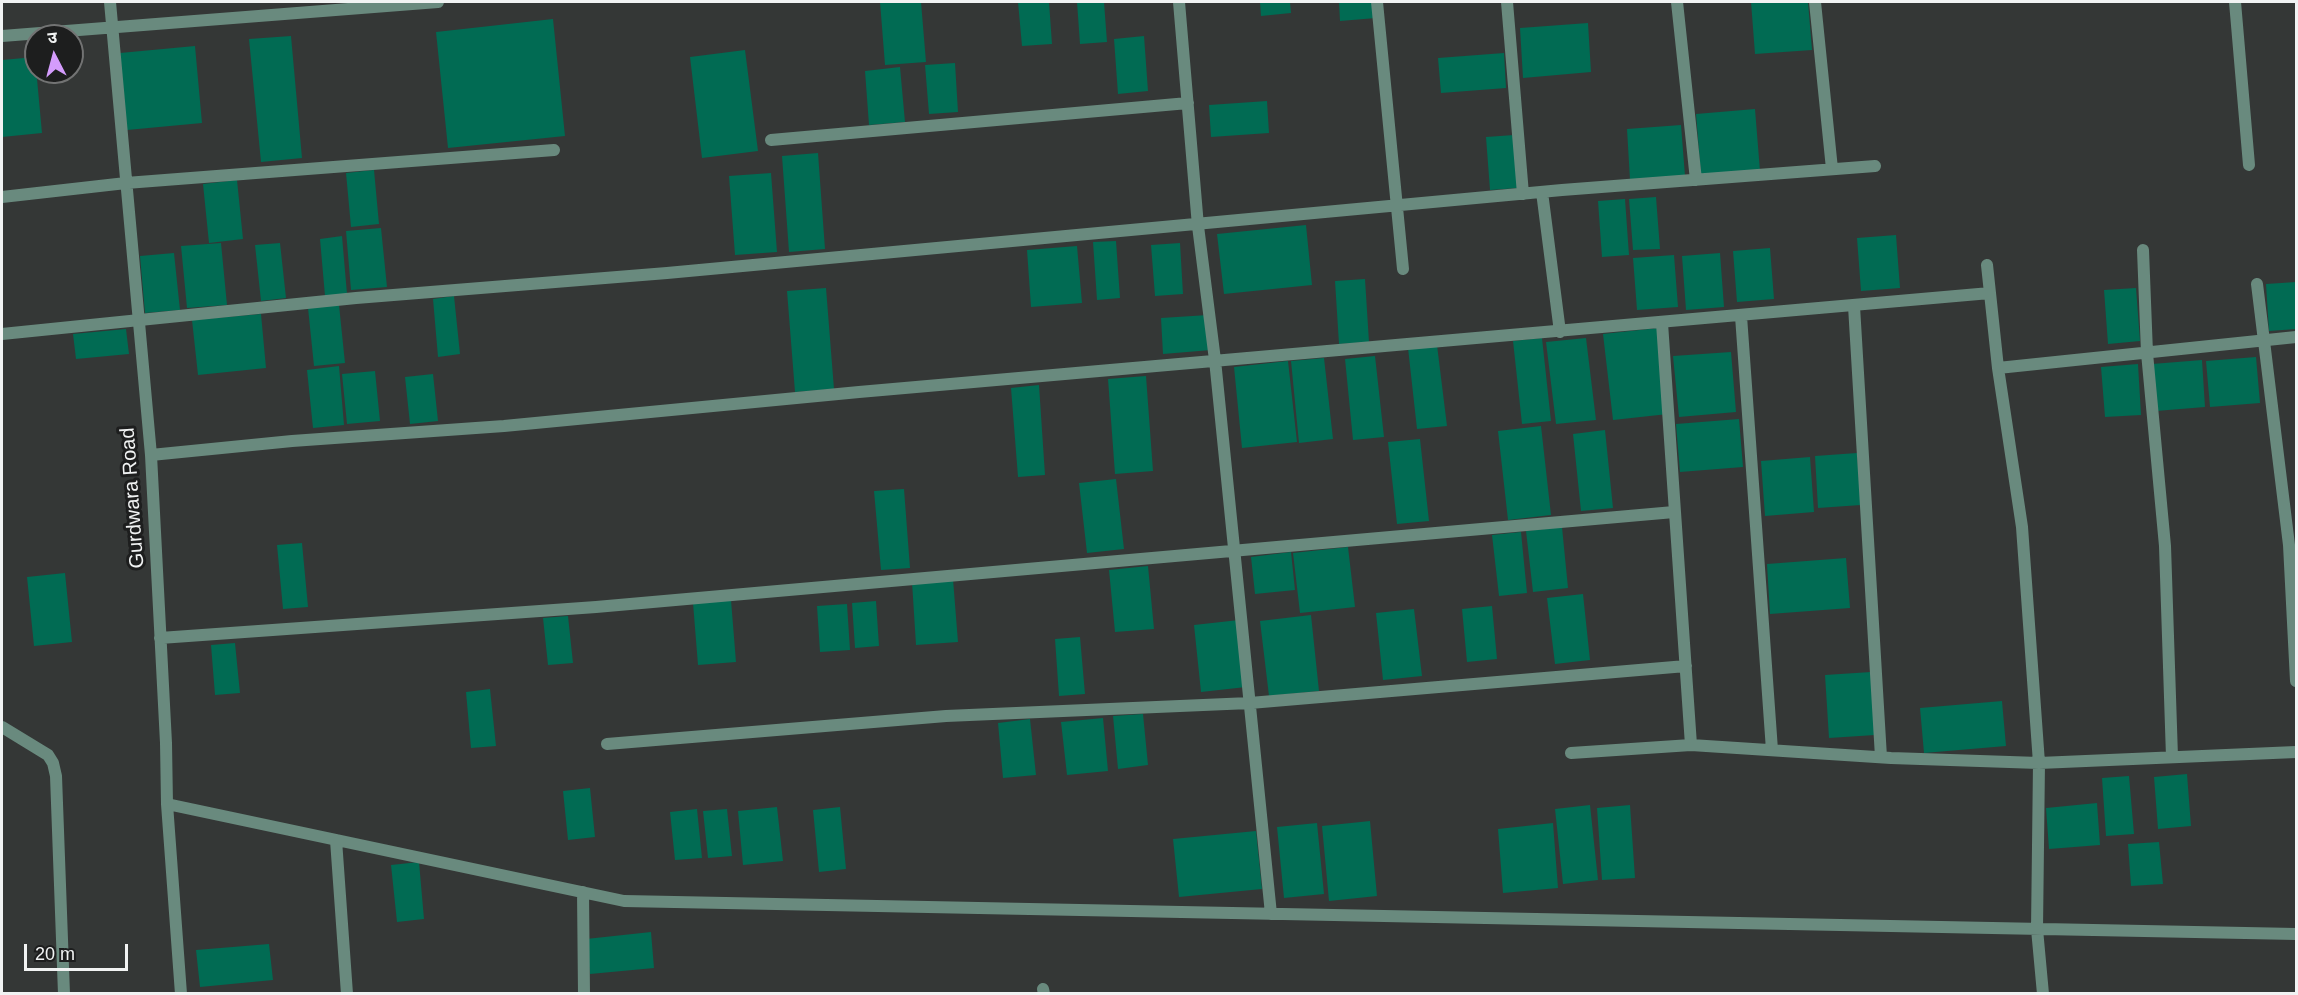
<!DOCTYPE html>
<html>
<head>
<meta charset="utf-8">
<style>
	body { margin:0 }
	#map { position:relative; width:2298px; height:995px; overflow:hidden; background:#343736; font-family:Arial,"Noto Sans Devanagari",sans-serif }
	canvas { display:block }
	.frame { position:absolute; inset:0; border:3px solid #f1f3f3; pointer-events:none }
	.north { position:absolute; left:24px; top:24px; width:60px; height:60px; box-sizing:border-box; background:#1d1e1e; border:2px solid #727373; border-radius:50%; rotate:354deg; font-size:16px; font-weight:700; line-height:24px; text-align:center; color:#f1f3f3 }
	.north::after { content:''; display:block; margin:auto; width:21px; height:27px; background:#d49cfc; clip-path:polygon(50% 0,100% 100%,50% 72%,0 100%) }
	.scale { position:absolute; left:24px; top:944px; width:104px; height:27px; box-sizing:border-box; border:3px solid #f1f3f3; border-top:0; padding-left:8px; font-size:18px; line-height:21px; white-space:nowrap; color:#f1f3f3; -webkit-text-stroke:4px #1d1e1e; paint-order:stroke }
</style>
</head>
<body>
<div id="map">
<canvas width="2298" height="995"></canvas>
<div class="frame"></div>
<div class="north">उ</div>
<div class="scale">20 m</div>
</div>
<script>
const ctx = document.querySelector('canvas').getContext('2d');
ctx.lineJoin = 'round';
function fillPath(path, color) {
  ctx.fillStyle = color;
  ctx.fill(path, 'evenodd');
}
function poly(rows) {
  const path = new Path2D();
  for (const r of rows) {
    path.moveTo(r[0], r[1]);
    for (let i = 2; i < r.length; i += 2) path.lineTo(r[i], r[i + 1]);
  }
  return path;
}
function stroke(path, color, width, dash) {
  ctx.strokeStyle = color;
  ctx.lineWidth = width;
  ctx.lineCap = dash ? 'butt' : 'round';
  ctx.setLineDash(dash || []);
  ctx.stroke(path);
}
function write(font, color, halo, rows, align = 'center') {
  ctx.font = font + ' Arial,sans-serif';
  ctx.lineWidth = 6;
  ctx.setLineDash([]);
  ctx.textBaseline = 'middle';
  ctx.strokeStyle = halo;
  ctx.fillStyle = color;
  for (const [text, x, y, turn = 0] of rows) {
    ctx.save();
    ctx.translate(x, y);
    ctx.rotate((+turn || 0) * Math.PI / 180);
    ctx.textAlign = isNaN(turn) ? turn : align;
    if (halo) ctx.strokeText(text, 0, 0);
    ctx.fillText(text, 0, 0);
    ctx.restore();
  }
}
fillPath(poly([
	[880,2,921,2,926,62,885,65],
	[1018,2,1049,2,1052,44,1022,46],
	[1077,2,1104,2,1107,42,1080,44],
	[1260,2,1290,2,1291,13,1261,16],
	[1339,2,1375,2,1376,18,1340,21],
	[1751,2,1808,2,1812,50,1755,54],
	[553,19,565,136,448,148,436,32],
	[1588,23,1591,72,1523,78,1520,28],
	[291,36,302,158,261,162,249,39],
	[1144,36,1148,91,1118,94,1114,39],
	[195,46,202,123,127,130,120,53],
	[745,50,758,151,702,158,690,57],
	[1504,53,1506,88,1441,93,1438,58],
	[35,57,42,133,2,137,2,60],
	[955,63,958,112,929,114,925,65],
	[900,67,905,122,869,125,865,71],
	[1267,101,1269,133,1211,137,1209,105],
	[1755,109,1760,171,1701,175,1696,114],
	[1681,125,1685,176,1630,180,1627,129],
	[1514,135,1518,188,1490,190,1486,137],
	[818,153,825,249,789,252,782,156],
	[374,170,379,224,351,227,346,173],
	[771,173,777,252,735,255,729,176],
	[237,180,243,239,209,243,203,184],
	[1656,197,1660,249,1633,250,1629,199],
	[1625,199,1629,255,1602,257,1598,201],
	[1306,225,1312,285,1224,294,1217,234],
	[381,228,387,287,351,290,346,231],
	[1896,235,1900,288,1861,291,1857,238],
	[342,236,347,294,325,296,320,239],
	[1116,241,1120,298,1097,300,1093,242],
	[221,243,227,305,187,308,181,246],
	[280,243,286,298,261,301,255,245],
	[1180,243,1183,294,1155,296,1151,245],
	[1077,246,1082,303,1031,307,1027,250],
	[1770,248,1774,299,1737,302,1733,251],
	[174,253,180,310,145,313,140,256],
	[1720,253,1724,307,1686,310,1682,256],
	[1674,255,1678,307,1637,310,1633,258],
	[1365,279,1369,342,1339,344,1335,281],
	[2296,282,2296,329,2269,331,2266,284],
	[826,288,834,389,795,392,787,291],
	[2136,288,2140,341,2108,344,2104,290],
	[454,296,460,354,438,357,433,299],
	[339,305,345,363,314,366,308,308],
	[261,314,266,368,198,375,192,320],
	[1208,315,1211,350,1163,354,1161,318],
	[1658,328,1668,414,1613,420,1603,334],
	[126,329,129,354,76,359,73,334],
	[1542,338,1551,421,1522,424,1513,341],
	[1586,338,1596,420,1556,424,1546,342],
	[1437,345,1447,426,1417,429,1408,348],
	[1731,352,1736,412,1679,417,1673,356],
	[1375,356,1384,437,1353,440,1345,359],
	[2256,357,2260,403,2210,407,2206,361],
	[1324,358,1333,439,1299,443,1291,361],
	[2202,360,2205,407,2156,411,2152,364],
	[1288,361,1297,442,1242,448,1234,367],
	[2138,364,2141,415,2105,417,2101,367],
	[339,366,344,425,313,428,307,370],
	[375,371,380,421,347,424,342,374],
	[433,374,438,421,410,424,405,377],
	[1146,376,1153,471,1115,474,1108,379],
	[1039,385,1045,475,1018,477,1011,388],
	[1739,419,1743,467,1680,472,1676,424],
	[1541,426,1551,515,1508,520,1498,431],
	[1605,430,1613,508,1581,511,1573,434],
	[1420,439,1429,521,1397,524,1388,442],
	[1857,453,1861,505,1818,508,1815,456],
	[1810,457,1814,512,1765,516,1761,461],
	[1116,479,1124,549,1087,553,1079,483],
	[904,489,910,568,881,570,874,491],
	[1562,527,1568,588,1533,592,1526,531],
	[1521,532,1527,593,1499,596,1492,535],
	[302,543,308,607,283,609,277,545],
	[1348,547,1355,607,1300,613,1293,553],
	[1291,552,1295,590,1255,594,1251,557],
	[1846,558,1850,608,1770,614,1767,564],
	[1148,566,1154,629,1115,632,1109,570],
	[65,573,72,642,34,646,27,577],
	[953,579,958,642,916,645,912,582],
	[1583,594,1590,660,1555,664,1547,598],
	[731,600,736,662,698,665,693,603],
	[876,601,879,646,855,648,852,603],
	[847,604,850,650,820,652,817,606],
	[1492,606,1497,659,1467,662,1462,609],
	[1414,609,1422,676,1383,680,1376,613],
	[1311,615,1319,691,1269,696,1260,621],
	[568,616,573,663,548,665,543,618],
	[1239,620,1246,687,1201,692,1194,625],
	[1080,637,1085,694,1059,696,1055,639],
	[235,643,240,693,215,695,211,645],
	[1871,672,1875,735,1829,738,1825,675],
	[490,689,496,746,471,748,466,692],
	[2002,701,2006,746,1924,753,1920,708],
	[1143,714,1148,765,1118,769,1113,716],
	[1103,718,1108,771,1067,775,1061,722],
	[1030,719,1036,775,1003,778,998,723],
	[2187,774,2191,826,2158,829,2154,777],
	[2129,776,2134,834,2106,836,2102,778],
	[590,788,595,837,568,840,563,791],
	[2097,803,2100,845,2049,849,2046,808],
	[1590,805,1598,880,1563,884,1555,809],
	[1630,805,1635,878,1602,880,1597,808],
	[777,807,783,861,743,865,738,811],
	[840,807,846,869,819,872,813,810],
	[697,809,702,858,675,860,670,812],
	[727,809,732,856,708,858,703,811],
	[1370,821,1377,896,1329,901,1322,826],
	[1317,823,1324,894,1284,898,1277,827],
	[1553,823,1558,888,1503,893,1498,829],
	[1256,831,1262,889,1179,897,1173,839],
	[2159,842,2163,884,2131,886,2128,844],
	[419,862,424,919,397,922,391,865],
	[651,932,654,968,590,974,586,939],
	[269,944,273,980,200,987,196,950]
]), '#016b53');
stroke(poly([
	[1043,989,1044,994]
]), '#698a7e', 12);
stroke(poly([
	[110,2,151,455,166,743,167,804,181,994],
	[1179,2,1198,226,1215,360,1271,914],
	[1377,2,1403,269],
	[1507,2,1523,194],
	[1677,2,1696,180],
	[1815,2,1832,169],
	[2235,2,2249,165],
	[2,36,438,2],
	[771,140,1188,103],
	[1542,192,1560,332],
	[2,197,126,183,554,150],
	[2143,250,2147,353,2165,546,2172,757],
	[1987,265,1998,368,2022,527,2039,763,2037,929,2043,994],
	[2257,284,2289,545,2296,681],
	[1854,306,1881,757],
	[1741,316,1772,750],
	[1662,323,1691,745],
	[2,334,356,298,667,273,1562,190,1875,166],
	[1998,368,2296,337],
	[151,455,292,441,504,426,859,392,1990,293],
	[160,638,596,607,1674,512],
	[2,727,48,755,53,763,56,776,64,994],
	[607,744,946,716,1250,703,1686,666],
	[1571,753,1691,745,1891,758,2039,763,2296,752],
	[167,804,624,901,2296,934],
	[336,840,347,994],
	[583,892,584,994]
]), '#698a7e', 12);
write('20px', '#f1f3f3', '#1d1e1e', [
	["Gurdwara Road",133,498,-94]
]);
</script>
</body>
</html>
